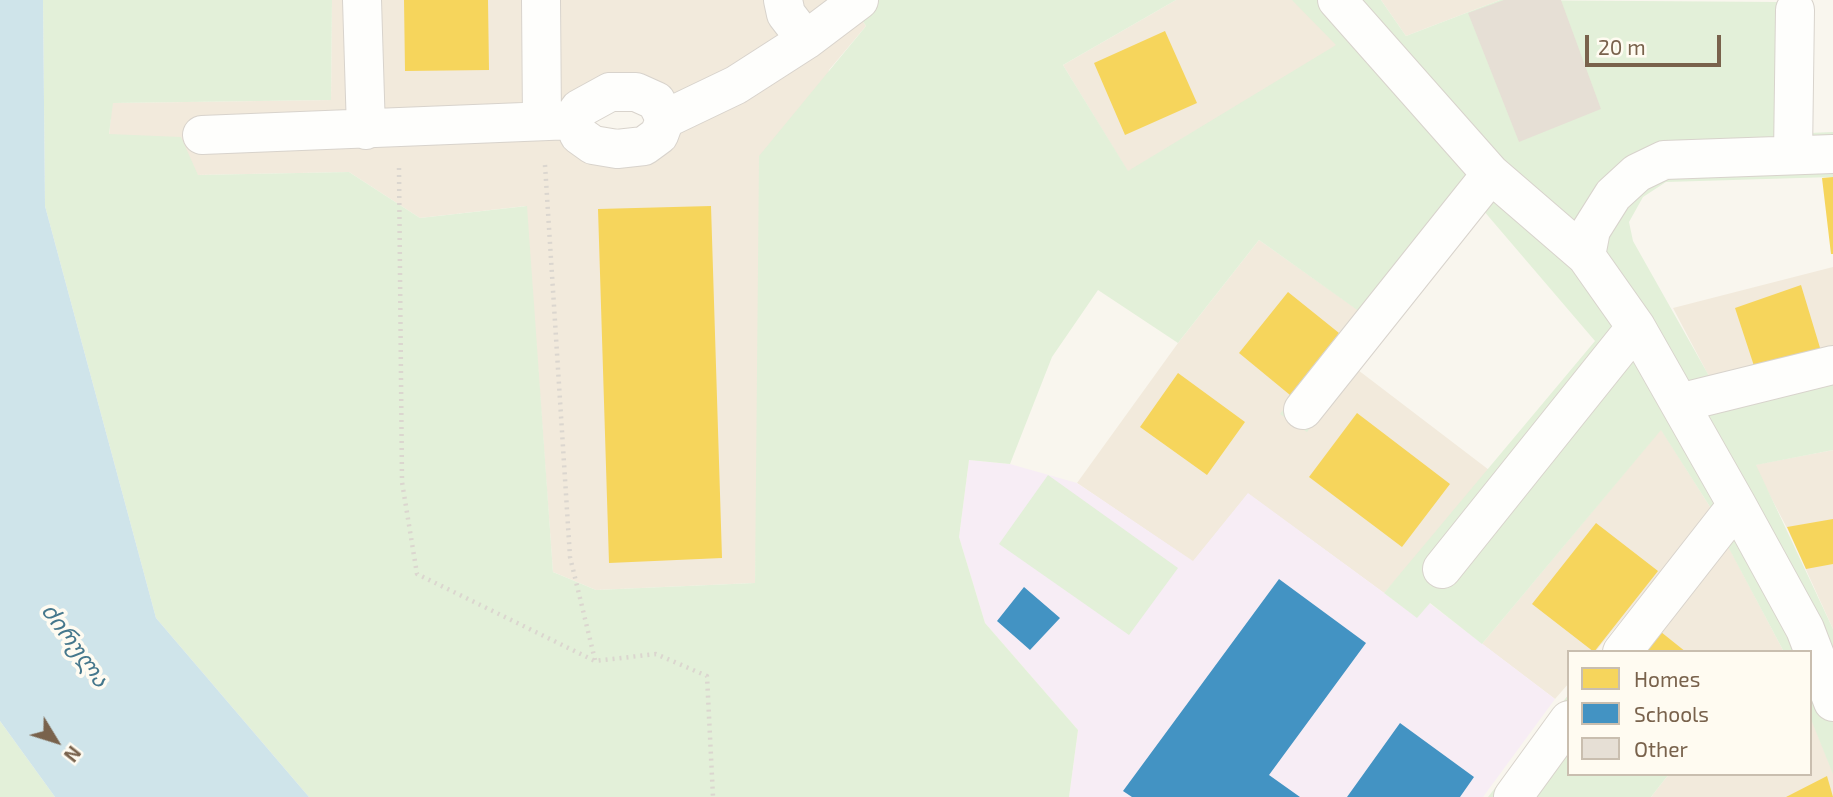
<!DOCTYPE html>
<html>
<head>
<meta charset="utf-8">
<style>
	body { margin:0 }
	#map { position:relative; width:1833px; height:797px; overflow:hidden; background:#f9f6ee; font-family:"Exo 2",sans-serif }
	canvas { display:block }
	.legend { position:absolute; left:1567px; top:650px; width:245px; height:126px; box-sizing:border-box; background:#fffbf1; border:2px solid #c9beaf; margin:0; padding:9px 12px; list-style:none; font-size:21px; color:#79624c }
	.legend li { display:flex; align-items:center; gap:14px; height:35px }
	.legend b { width:35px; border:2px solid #c9beaf }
	.north { position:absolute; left:21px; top:706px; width:70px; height:70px; -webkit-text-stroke:5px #fffbf1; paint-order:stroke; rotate:128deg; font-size:19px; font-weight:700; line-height:28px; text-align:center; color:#79624c }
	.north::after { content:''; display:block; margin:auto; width:24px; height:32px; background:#79624c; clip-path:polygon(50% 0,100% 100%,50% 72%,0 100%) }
	.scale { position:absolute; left:1585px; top:35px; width:136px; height:32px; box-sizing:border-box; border:4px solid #79624c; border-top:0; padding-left:9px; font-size:21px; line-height:24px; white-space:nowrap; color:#79624c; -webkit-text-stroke:5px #fffbf1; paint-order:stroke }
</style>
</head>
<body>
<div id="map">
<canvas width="1833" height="797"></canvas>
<ul class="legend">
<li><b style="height:19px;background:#f6d55c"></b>Homes</li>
<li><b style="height:19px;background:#4393c3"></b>Schools</li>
<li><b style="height:19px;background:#e6dfd5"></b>Other</li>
</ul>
<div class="north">N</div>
<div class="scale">20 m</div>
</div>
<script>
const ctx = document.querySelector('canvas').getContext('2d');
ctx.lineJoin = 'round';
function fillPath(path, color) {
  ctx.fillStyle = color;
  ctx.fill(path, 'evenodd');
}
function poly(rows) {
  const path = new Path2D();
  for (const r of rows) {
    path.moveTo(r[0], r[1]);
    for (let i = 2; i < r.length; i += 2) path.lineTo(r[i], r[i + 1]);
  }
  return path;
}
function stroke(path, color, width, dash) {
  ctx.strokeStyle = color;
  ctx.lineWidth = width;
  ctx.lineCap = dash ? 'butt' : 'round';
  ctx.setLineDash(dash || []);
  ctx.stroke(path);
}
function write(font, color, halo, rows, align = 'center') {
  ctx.font = font + ' "Exo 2","Noto Sans Georgian",sans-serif';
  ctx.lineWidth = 7;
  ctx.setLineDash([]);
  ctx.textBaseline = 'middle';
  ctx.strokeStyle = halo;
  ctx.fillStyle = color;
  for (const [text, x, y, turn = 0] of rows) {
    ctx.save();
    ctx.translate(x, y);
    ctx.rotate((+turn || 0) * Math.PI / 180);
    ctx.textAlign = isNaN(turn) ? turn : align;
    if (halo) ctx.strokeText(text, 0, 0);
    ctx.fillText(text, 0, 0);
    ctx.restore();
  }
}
fillPath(poly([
	[332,0,849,0,866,26,829,70,758,489,755,583,596,590,553,572,526,206,420,218,349,172,198,175,109,135,112,103,331,100],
	[656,101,643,146,573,120],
	[1176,0,1293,0,1338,45,1128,172,1063,65],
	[1381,0,1500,0,1406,36],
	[1259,240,1361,312,1358,370,1493,473,1384,593,1248,494,1193,562,1077,483,1178,343],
	[1833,267,1833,354,1713,384,1673,308],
	[1661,429,1712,510,1595,652,1569,652,1569,683,1555,699,1482,644],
	[1833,450,1833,629,1787,528,1754,465],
	[1725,540,1784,652,1638,652],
	[1810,716,1833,772,1833,797,1651,797,1669,774,1810,774]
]), '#f2eadc');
fillPath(poly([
	[969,460,1010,464,1077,483,1193,561,1248,493,1417,617,1429,603,1555,699,1483,797,1069,797,1078,730,985,623,959,537]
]), '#f7edf5');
fillPath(poly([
	[43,0,332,0,331,100,113,103,109,134,181,137,198,175,349,172,420,218,527,206,553,572,596,590,755,583,759,156,866,26,849,0,1176,0,1063,65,1128,171,1336,45,1292,0,1381,0,1406,36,1500,0,1778,2,1782,0,1809,133,1833,132,1833,177,1666,182,1643,197,1629,222,1633,241,1713,383,1833,354,1833,450,1756,465,1833,629,1833,774,1810,717,1810,652,1784,652,1725,541,1640,652,1601,652,1712,510,1661,430,1482,644,1430,603,1417,618,1384,593,1595,341,1483,210,1307,432,1280,414,1360,312,1259,240,1178,343,1098,290,1052,357,1010,464,969,460,959,537,985,623,1078,730,1069,797,309,797,156,618,45,206],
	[1048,475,1178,568,1129,635,999,544],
	[1569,694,1569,774,1669,774,1651,797,1488,797],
	[0,721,55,797,0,797]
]), '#e3f0d9');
fillPath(poly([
	[0,0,43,0,45,206,156,618,309,797,55,797,0,721]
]), '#cfe4ea');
fillPath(poly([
	[404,0,488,0,489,70,405,71],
	[1165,31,1197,103,1125,135,1094,63],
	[1833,177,1833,254,1831,254,1822,178],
	[711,206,722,558,609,563,598,209],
	[1801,285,1821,351,1756,372,1735,308],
	[1288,292,1339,333,1290,395,1239,353],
	[1178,373,1245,422,1207,475,1140,427],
	[1357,413,1450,484,1402,547,1309,477],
	[1833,519,1833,564,1806,569,1787,527],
	[1596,523,1658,571,1594,652,1532,604],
	[1661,632,1686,652,1645,652],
	[1827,776,1833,797,1786,797]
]), '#f6d55c');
fillPath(poly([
	[1279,579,1366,643,1269,775,1300,797,1132,797,1123,791],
	[1024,587,1060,618,1030,650,997,621],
	[1400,723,1474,777,1460,797,1347,797]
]), '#4393c3');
fillPath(poly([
	[1504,0,1561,0,1601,109,1519,142,1468,13]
]), '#e6dfd5');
const minor = poly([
	[362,0,366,130],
	[541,0,542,121],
	[783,0,786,14,806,40],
	[1337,0,1491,174,1586,256,1636,327,1737,505,1805,629,1833,702],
	[610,92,636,92,656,101,665,119,659,135,644,146,617,149,593,145,579,135,573,120,579,109,610,92],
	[665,119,736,85,806,40,859,0],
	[202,135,573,120],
	[1793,155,1795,10],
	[1586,256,1591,230,1613,195,1637,173,1664,160,1833,154],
	[1679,403,1833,365],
	[1303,410,1491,174],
	[1442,569,1636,327],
	[1622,652,1737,505],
	[1513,797,1569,720]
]);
stroke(minor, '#d8d3cc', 40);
stroke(poly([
	[545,165,570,557,595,660],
	[399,168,402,482,417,574,595,661,656,654,707,676,713,797]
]), '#dbd6cf', 4.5, [2, 5]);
stroke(minor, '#fefefc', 38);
write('italic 23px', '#45778c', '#fffbf1', [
	["ძირულა",75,645,54]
]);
</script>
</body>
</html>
